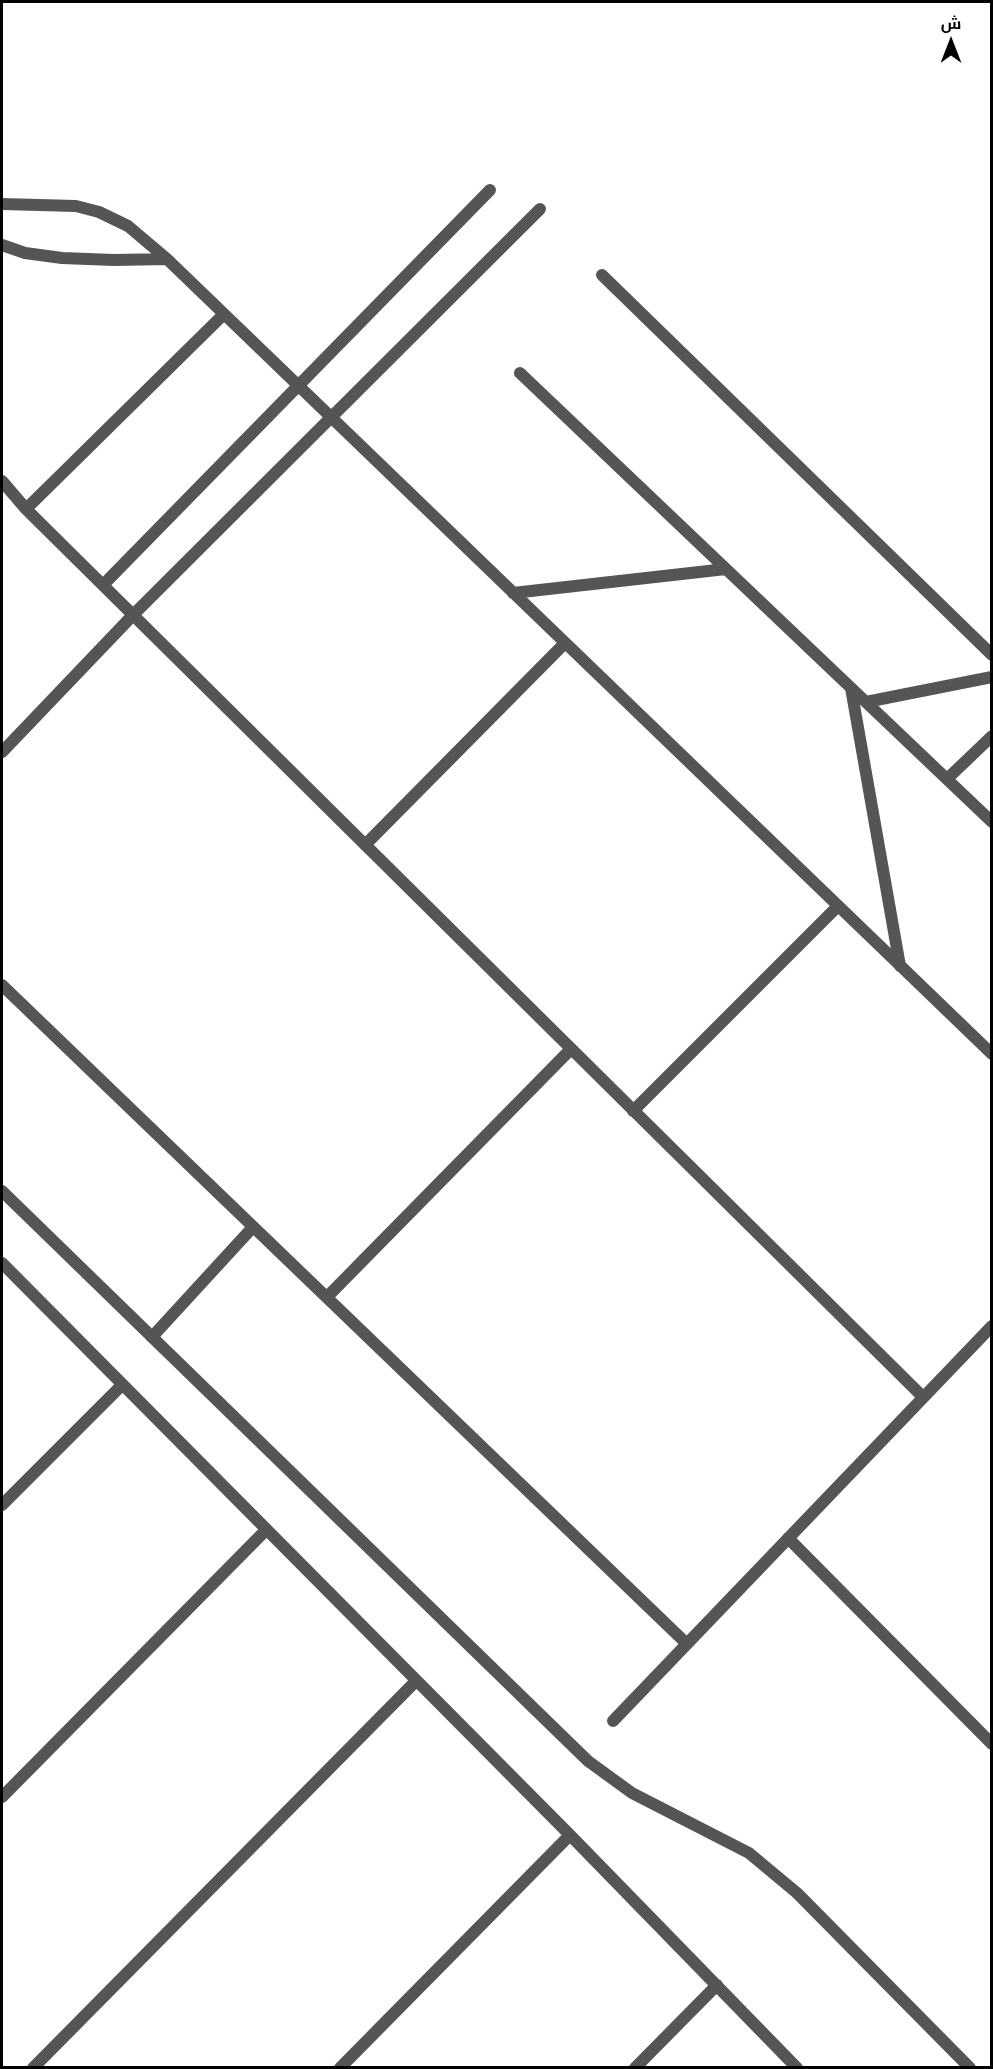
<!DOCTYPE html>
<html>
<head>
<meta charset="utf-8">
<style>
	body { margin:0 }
	#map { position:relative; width:993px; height:2069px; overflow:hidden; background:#fff; font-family:Raleway,Cairo,sans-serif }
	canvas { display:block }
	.frame { position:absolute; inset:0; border:3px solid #000; pointer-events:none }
	.north { position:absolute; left:921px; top:12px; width:60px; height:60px; -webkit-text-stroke:4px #fff; paint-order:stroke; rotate:0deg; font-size:16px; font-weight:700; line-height:24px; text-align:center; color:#000 }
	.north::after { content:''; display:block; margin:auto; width:21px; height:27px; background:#000; clip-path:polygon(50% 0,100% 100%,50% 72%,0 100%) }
</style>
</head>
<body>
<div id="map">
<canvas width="993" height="2069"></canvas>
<div class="frame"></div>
<div class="north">ش</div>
</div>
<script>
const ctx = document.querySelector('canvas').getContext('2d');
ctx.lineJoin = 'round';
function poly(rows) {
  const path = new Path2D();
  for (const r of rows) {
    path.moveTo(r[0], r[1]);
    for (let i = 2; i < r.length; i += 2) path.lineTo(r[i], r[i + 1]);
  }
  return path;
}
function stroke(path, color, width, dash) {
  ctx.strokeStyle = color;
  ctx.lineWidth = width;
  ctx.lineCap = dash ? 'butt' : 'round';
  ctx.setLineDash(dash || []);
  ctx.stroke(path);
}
stroke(poly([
	[2,1191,588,1761,632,1793,749,1853,797,1893,970,2068]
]), '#555', 12);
stroke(poly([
	[2,204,76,206,99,212,128,226,167,259,992,1054],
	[2,245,25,253,62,258,114,260,167,259],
	[602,275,992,655],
	[520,373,992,822],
	[2,481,26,509,923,1397],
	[26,509,224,314],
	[103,585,490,190],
	[513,593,726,569],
	[851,688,900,966],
	[866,702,992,677],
	[2,752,133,615,540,209],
	[947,779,992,736],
	[365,845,565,643],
	[2,985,687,1644],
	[633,1111,838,906],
	[2,1263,570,1835,797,2068],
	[327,1297,571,1049],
	[152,1337,253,1227],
	[2,1505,122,1385],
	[788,1538,992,1744],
	[613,1721,992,1326],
	[2,1797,266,1530],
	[33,2068,416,1681],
	[340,2068,570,1835],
	[635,2068,717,1985]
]), '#555', 12);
</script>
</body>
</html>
